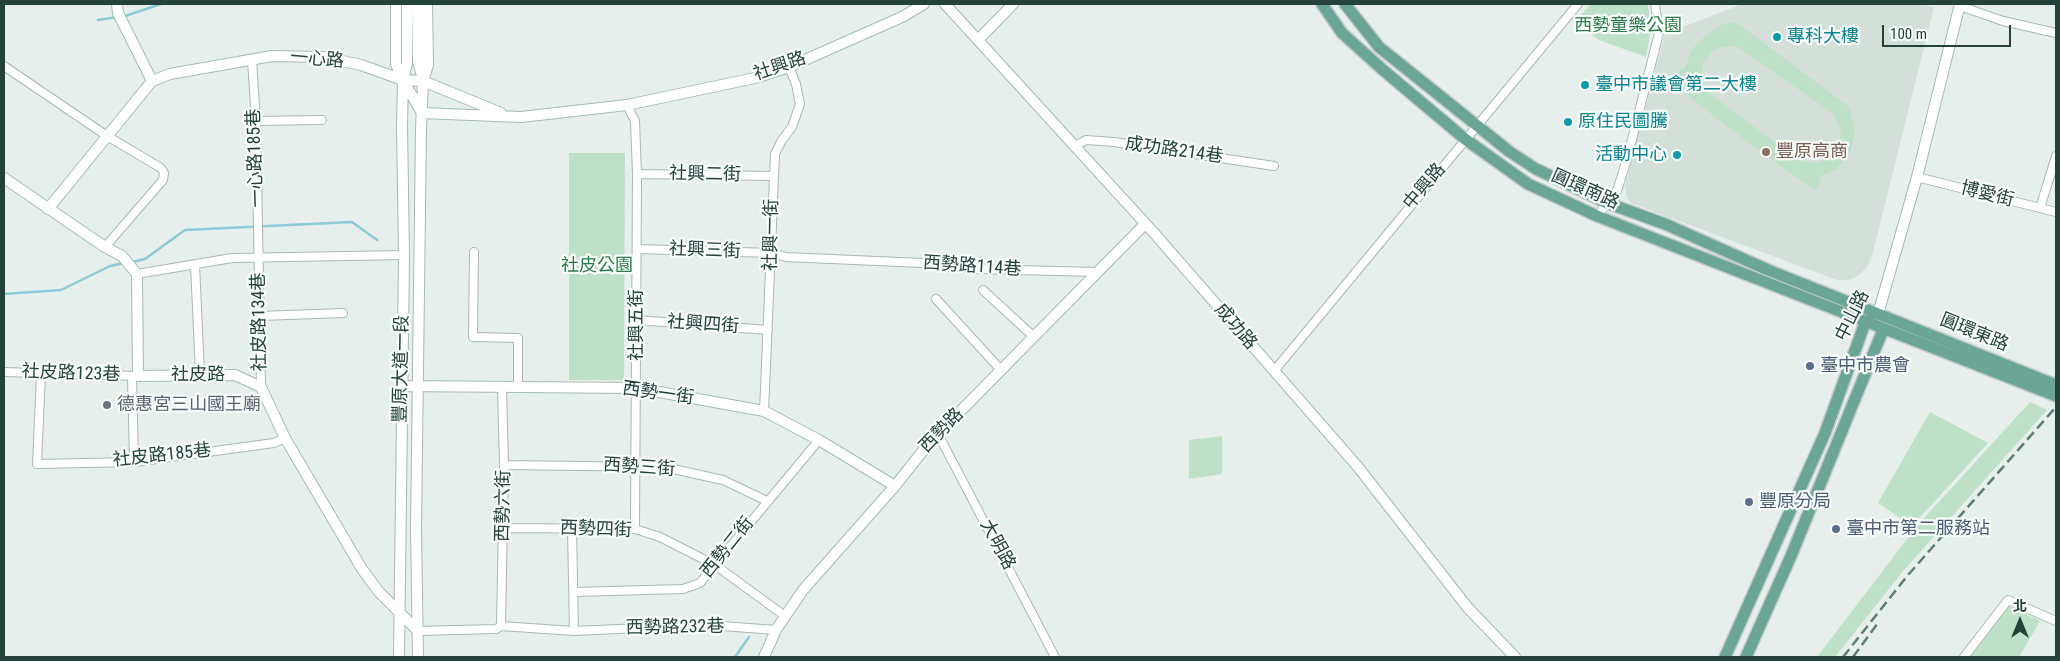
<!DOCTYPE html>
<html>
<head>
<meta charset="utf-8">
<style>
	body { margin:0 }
	#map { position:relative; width:2060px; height:661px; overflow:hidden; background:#e6efeb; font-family:"Roboto Condensed","Noto Sans TC",sans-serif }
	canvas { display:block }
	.frame { position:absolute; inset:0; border:5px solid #24423a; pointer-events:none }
	.north { position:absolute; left:1995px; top:596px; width:50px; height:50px; -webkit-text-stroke:4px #f7fbf9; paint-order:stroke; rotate:0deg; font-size:14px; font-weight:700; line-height:20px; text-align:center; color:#24423a }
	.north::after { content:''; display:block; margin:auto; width:18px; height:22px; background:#24423a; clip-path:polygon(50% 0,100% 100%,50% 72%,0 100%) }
	.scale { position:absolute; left:1882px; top:25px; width:129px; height:22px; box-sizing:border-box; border:2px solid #24423a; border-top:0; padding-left:6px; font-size:15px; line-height:18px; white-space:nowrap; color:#24423a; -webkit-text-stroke:4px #f7fbf9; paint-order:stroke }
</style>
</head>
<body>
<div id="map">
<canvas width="2060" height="661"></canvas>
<div class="frame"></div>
<div class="north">北</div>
<div class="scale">100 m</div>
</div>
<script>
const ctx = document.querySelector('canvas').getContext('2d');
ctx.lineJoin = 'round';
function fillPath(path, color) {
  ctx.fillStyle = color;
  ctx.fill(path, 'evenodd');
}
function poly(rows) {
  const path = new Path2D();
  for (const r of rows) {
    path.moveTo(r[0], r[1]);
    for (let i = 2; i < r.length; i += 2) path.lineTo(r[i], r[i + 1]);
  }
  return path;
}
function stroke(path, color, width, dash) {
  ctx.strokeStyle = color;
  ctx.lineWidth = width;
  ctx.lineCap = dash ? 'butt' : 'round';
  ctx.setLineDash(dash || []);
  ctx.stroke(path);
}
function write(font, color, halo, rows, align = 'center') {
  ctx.font = font + ' "Roboto Condensed","Noto Sans TC",sans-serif';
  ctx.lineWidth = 4.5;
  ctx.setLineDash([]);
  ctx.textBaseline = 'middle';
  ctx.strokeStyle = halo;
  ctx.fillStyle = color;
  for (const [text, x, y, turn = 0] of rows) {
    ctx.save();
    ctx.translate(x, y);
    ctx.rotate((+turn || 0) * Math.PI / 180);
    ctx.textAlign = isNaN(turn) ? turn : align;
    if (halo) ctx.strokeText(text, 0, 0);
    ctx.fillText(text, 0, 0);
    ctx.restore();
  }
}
fillPath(poly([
	[1742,4,1920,4,1934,7,1872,256,1867,267,1858,276,1848,280,1837,280,1631,203,1627,198,1625,186,1665,34]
]), '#d4dfda');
fillPath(poly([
	[1591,4,1648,4,1651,29,1646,57,1599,40,1574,22],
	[1736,22,1848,106,1851,113,1855,134,1850,154,1837,169,1819,177,1821,183,1814,190,1729,128,1670,81,1678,71,1685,68,1692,49,1703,38,1722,24],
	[1725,46,1736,46,1834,114,1841,130,1840,142,1835,153,1820,162,1808,163,1797,159,1705,90,1702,80,1703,63,1714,50],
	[569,153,625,153,624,380,569,380],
	[2030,402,2047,410,1904,570,1835,657,1817,657,1917,526],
	[1930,412,1988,443,1912,526,1878,503],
	[1222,436,1222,474,1189,479,1189,440],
	[2006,605,2040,621,2019,657,1970,657,1966,655]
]), '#bfe0c8');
stroke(poly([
	[122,17,161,4],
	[98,20,117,17],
	[132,262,145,259,185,230,352,222,377,240],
	[4,294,61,290,110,266,124,263],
	[735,657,749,637]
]), '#8ec9d4', 2.5);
const street = poly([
	[1960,6,2003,21,2056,33],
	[252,60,256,121,261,387],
	[4,66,107,136,161,168,164,173,163,180,105,247],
	[627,105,635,121,637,174,635,529],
	[256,121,322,120],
	[1075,146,1086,140,1114,142,1274,166],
	[637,174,773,176],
	[1917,177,2056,212],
	[2040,208,2056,156],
	[1597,216,1617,191,1627,159,1659,33,1655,4],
	[638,249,772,253,786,257,922,263,975,269,1098,272],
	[474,252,473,337,518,338,518,386],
	[195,265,200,374],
	[137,274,232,258,404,255],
	[983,290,1034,337],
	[936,299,1001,370],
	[260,316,343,313],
	[637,320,768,330],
	[1274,371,1578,4],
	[4,372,138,376],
	[41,374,37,464,134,462,274,443,285,438],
	[132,376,134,462],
	[764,411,775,154,782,140,792,127,800,104,796,84,789,67],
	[938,434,1055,657],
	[504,465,664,467,723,480,767,501],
	[504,528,635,529,660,537,715,565,785,616],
	[572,529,574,631],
	[574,592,683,589,700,583,819,440],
	[501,626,504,465,502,387],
	[418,631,496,629,501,626,574,631,708,625,776,630],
	[1964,657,2008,600,2056,621]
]);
const secondary = poly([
	[117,4,118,13,152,81],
	[396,4,396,64,403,80,422,113,521,117,627,105,755,78,789,67,902,17,924,4],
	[417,4,418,61,423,80],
	[945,4,1154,233,1358,467,1468,608,1515,657],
	[979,39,1013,4],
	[4,178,105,247,122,256,137,274,138,376,235,375,261,387,285,438,362,569,379,592,418,631],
	[48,209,152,81,170,74,272,56,324,57,361,65,403,80,423,81,501,113],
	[1878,314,1917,177,1960,4],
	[401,386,637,388,764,411,819,440,895,486],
	[399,657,404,255,402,125,403,80,407,63,407,4],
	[418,657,416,529,421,129,423,81,428,65,427,4],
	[764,657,776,630,803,590,895,486,929,443,1145,224]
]);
const primary = poly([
	[1322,4,1342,33,1383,70,1465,139,1528,184,1597,216,2056,396],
	[1345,4,1379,47,1510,152,1536,169,1607,203,1665,224,1768,270,2056,385],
	[1725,657,1825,433,1865,323,1871,319],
	[1746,657,1791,556,1883,330]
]);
stroke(street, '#a8b8b2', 10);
stroke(secondary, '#a4bbb3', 12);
stroke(primary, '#c2cac8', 14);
stroke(street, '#fff', 8);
stroke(secondary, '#fff', 10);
stroke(primary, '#6aa596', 11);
stroke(poly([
	[1843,657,1908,575,2056,407],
	[1853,657,1878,623]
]), '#5f7d75', 2.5, [10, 5]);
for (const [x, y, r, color] of [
	[1777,37,5,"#0f9aa8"],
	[1585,85,5,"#0f9aa8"],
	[1568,122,5,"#0f9aa8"],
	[1766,152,5,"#8d6e63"],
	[1677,155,5,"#0f9aa8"],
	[1810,366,5,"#5c6f8a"],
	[107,405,5,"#6b7280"],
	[1749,502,5,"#5c6f8a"],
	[1836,529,5,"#5c6f8a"]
]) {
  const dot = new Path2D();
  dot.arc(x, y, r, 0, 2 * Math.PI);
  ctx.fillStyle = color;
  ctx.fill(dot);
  stroke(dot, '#f7fbf9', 2);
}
write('18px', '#2d7a4b', '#f7fbf9', [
	["西勢童樂公園",1628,26],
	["社皮公園",597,266]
]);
write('18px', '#0d838f', '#f7fbf9', [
	["專科大樓",1787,37],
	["臺中市議會第二大樓",1595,85],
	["原住民圖騰",1578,122],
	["活動中心",1667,155,"right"]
], 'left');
write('18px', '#24423a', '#f7fbf9', [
	["一心路",317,60,5],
	["社興路",780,67,-19],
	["成功路214巷",1174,151,8],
	["一心路185巷",256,158,-92],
	["社興二街",705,175,1],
	["中興路",1425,187,-50],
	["圓環南路",1585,190,24],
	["博愛街",1987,195,14],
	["社興一街",772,235,-89],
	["社興三街",705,251,2],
	["西勢路114巷",972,267,4],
	["中山路",1853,316,-64],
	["社皮路134巷",260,322,-91],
	["社興五街",637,325,-90],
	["社興四街",703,325,4],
	["成功路",1235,327,49],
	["圓環東路",1974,333,22],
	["豐原大道一段",402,369,-89],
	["社皮路123巷",71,374,2],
	["社皮路",198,375],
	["西勢一街",658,394,8],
	["西勢路",942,431,-46],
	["社皮路185巷",162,456,-6],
	["西勢三街",639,468,4],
	["西勢六街",504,506,-89],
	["西勢四街",596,530,2],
	["大明路",997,545,62],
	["西勢二街",728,548,-51],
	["西勢路232巷",675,628,-1]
]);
write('18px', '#785e54', '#f7fbf9', [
	["豐原高商",1776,152]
], 'left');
write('18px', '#4e5e75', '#f7fbf9', [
	["臺中市農會",1820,366],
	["豐原分局",1759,502],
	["臺中市第二服務站",1846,529]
], 'left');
write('18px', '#5b616d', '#f7fbf9', [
	["德惠宮三山國王廟",117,405]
], 'left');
</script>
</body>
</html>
